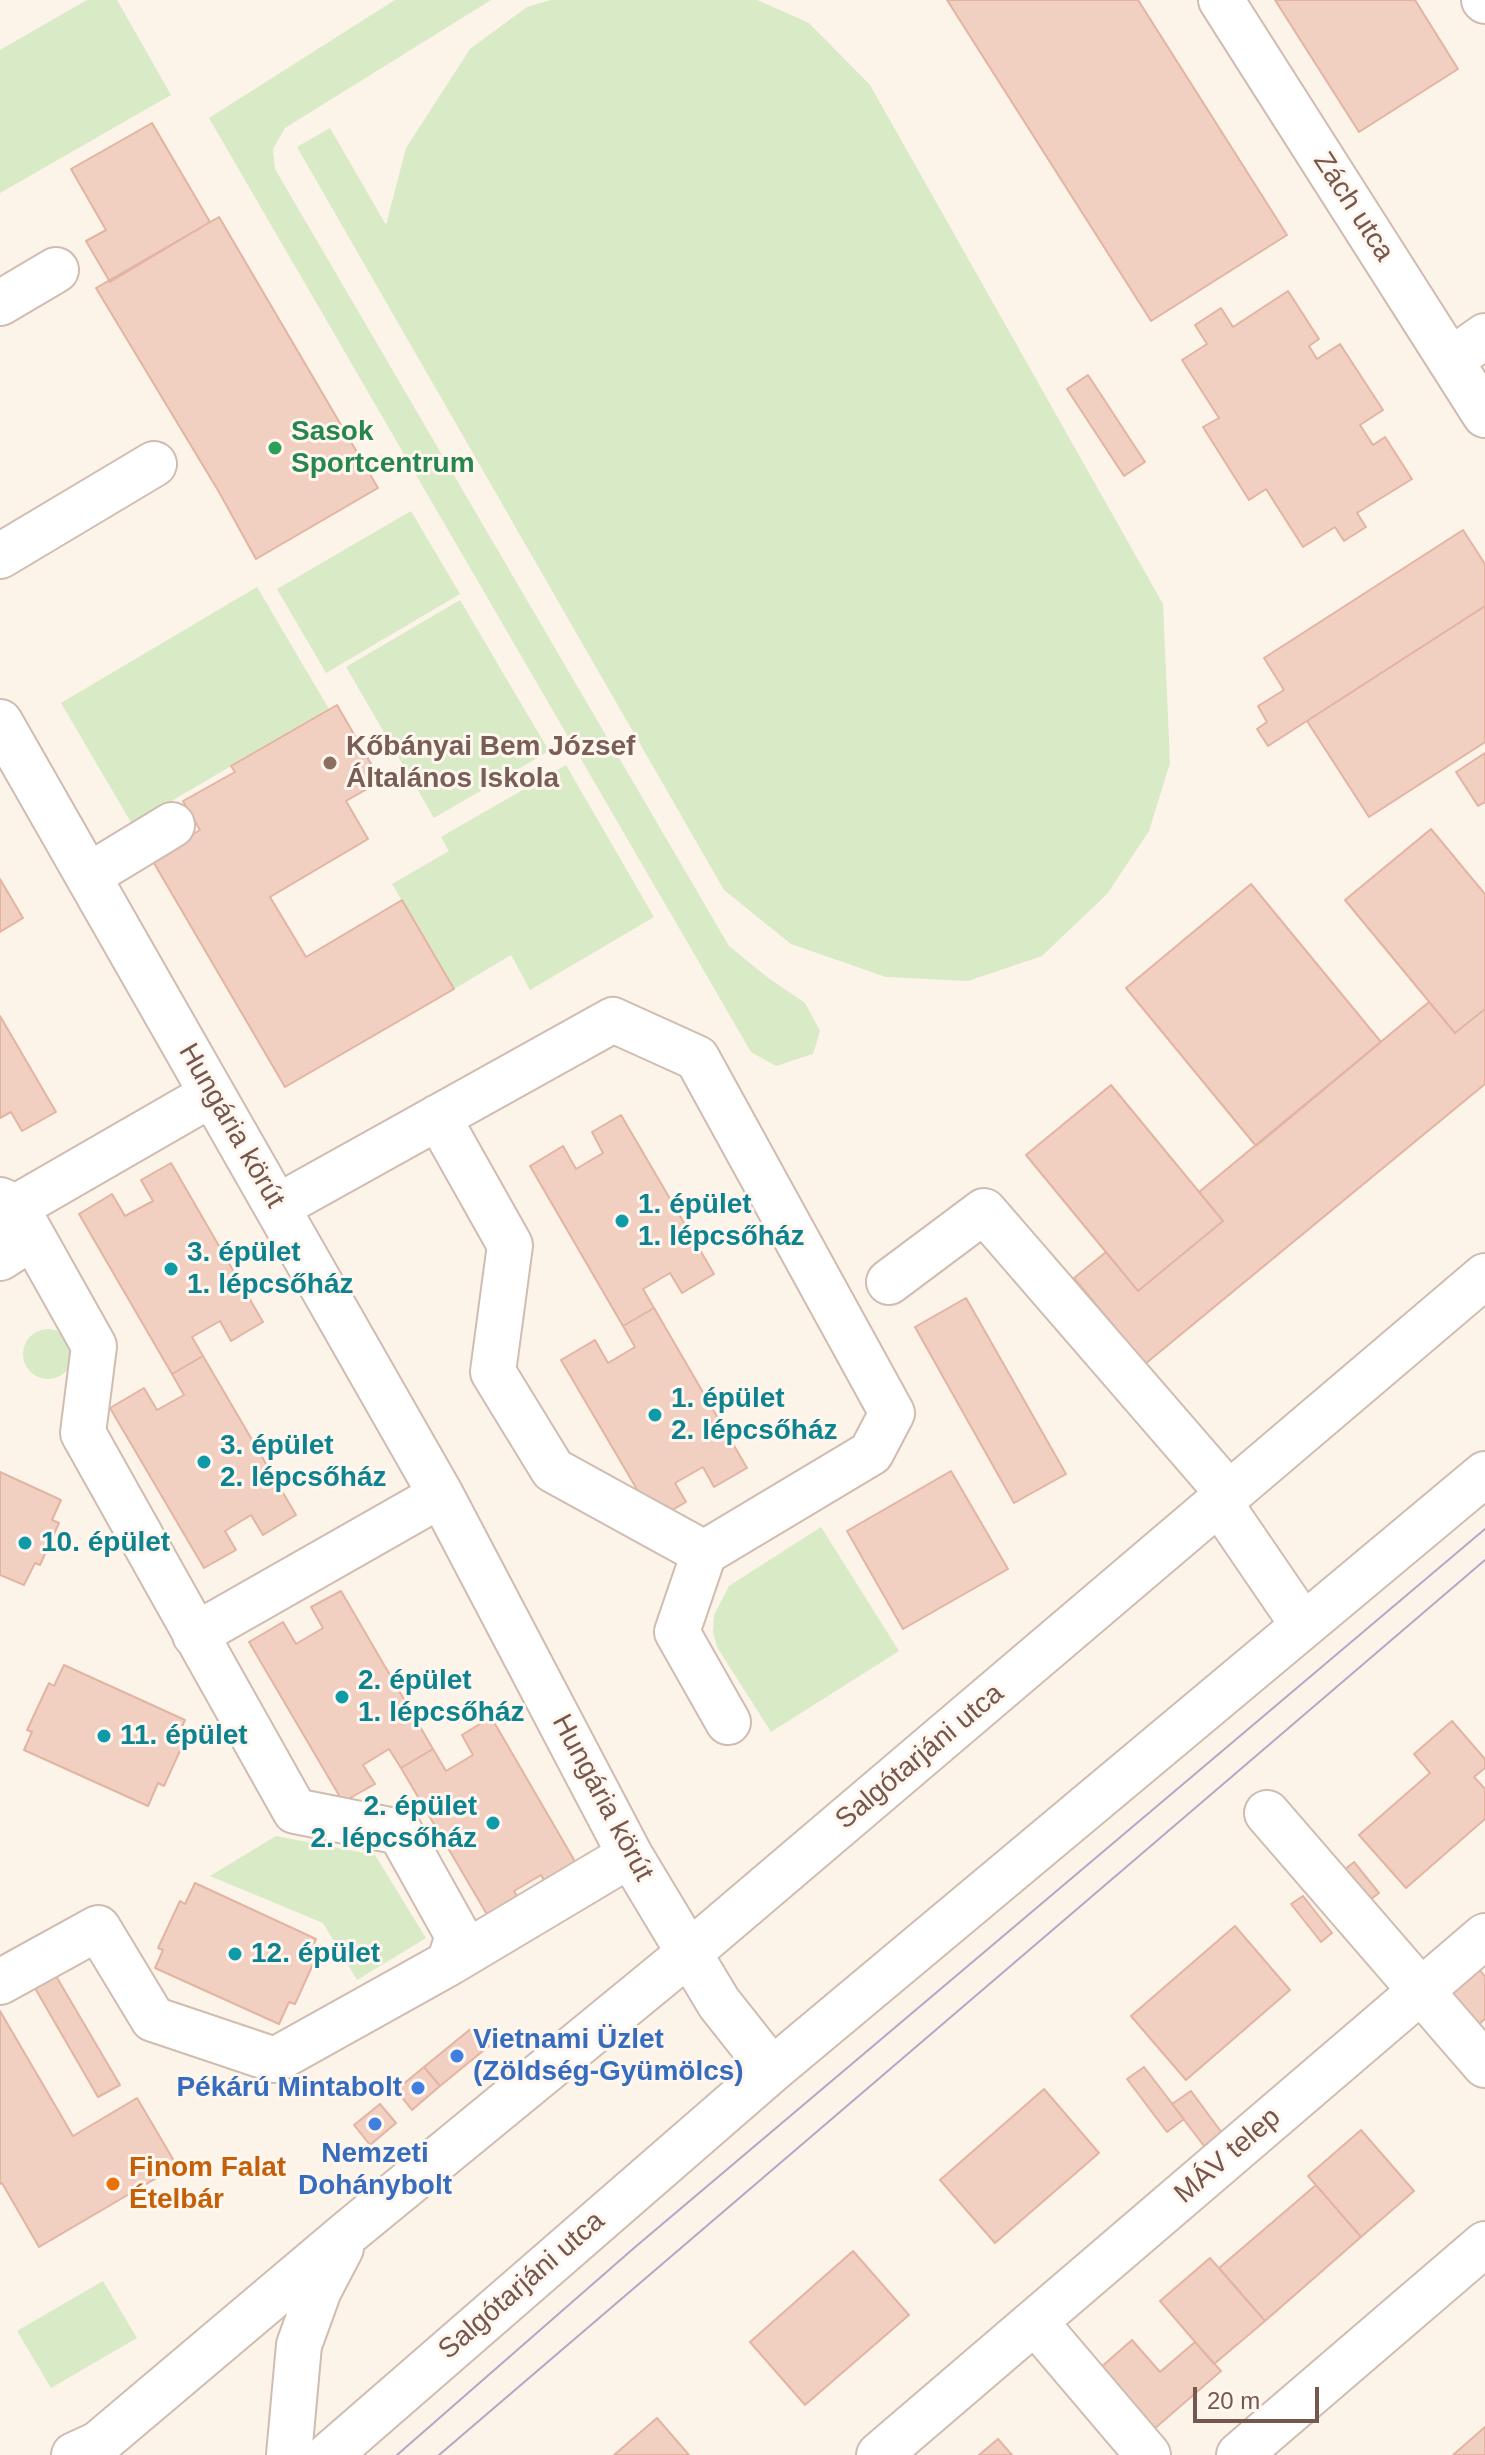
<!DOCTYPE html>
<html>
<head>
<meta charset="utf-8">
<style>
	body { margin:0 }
	#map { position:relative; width:1485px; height:2455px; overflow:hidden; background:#fcf3e9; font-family:Helvetica,sans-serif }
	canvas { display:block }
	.scale { position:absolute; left:1193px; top:2387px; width:126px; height:36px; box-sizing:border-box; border:4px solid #76574d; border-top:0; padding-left:10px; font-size:24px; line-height:28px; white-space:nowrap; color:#76574d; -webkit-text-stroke:6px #fff7ef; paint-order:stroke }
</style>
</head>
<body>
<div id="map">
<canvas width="1485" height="2455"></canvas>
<div class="scale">20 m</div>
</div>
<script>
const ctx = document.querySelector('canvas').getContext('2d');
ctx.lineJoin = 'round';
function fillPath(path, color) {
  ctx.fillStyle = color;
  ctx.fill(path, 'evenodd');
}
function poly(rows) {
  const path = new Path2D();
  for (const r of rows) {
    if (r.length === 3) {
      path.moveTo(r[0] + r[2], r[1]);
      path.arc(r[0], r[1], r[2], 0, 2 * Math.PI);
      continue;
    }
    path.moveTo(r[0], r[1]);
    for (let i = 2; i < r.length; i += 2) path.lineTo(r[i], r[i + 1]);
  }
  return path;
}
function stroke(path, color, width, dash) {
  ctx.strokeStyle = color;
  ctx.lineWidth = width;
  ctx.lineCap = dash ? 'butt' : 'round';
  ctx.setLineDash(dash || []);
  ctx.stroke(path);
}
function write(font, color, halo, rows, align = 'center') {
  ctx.font = font + ' Helvetica,sans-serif';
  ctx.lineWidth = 6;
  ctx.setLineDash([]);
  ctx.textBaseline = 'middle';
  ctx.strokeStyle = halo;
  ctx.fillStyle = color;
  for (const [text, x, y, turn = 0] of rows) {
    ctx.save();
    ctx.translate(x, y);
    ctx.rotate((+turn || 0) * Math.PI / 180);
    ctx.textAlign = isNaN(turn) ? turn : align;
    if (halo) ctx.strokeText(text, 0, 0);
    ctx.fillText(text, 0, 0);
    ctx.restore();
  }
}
fillPath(poly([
	[87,0,117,0,171,95,0,193,0,50],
	[395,0,491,0,285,128,273,149,275,169,729,946,767,977,805,1003,820,1031,813,1054,776,1066,751,1052,209,118],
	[551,0,757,0,809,23,870,85,1163,604,1170,763,1149,831,1107,894,1042,956,968,981,886,977,791,944,724,890,297,147,330,128,386,225,406,148,470,49,527,7],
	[411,511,460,594,326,673,277,589],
	[257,587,329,709,132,824,61,703],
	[460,600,549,751,434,818,346,667],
	[566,765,654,917,530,990,511,955,454,989,392,884,449,851,441,837],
	[48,1354,25],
	[821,1527,899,1651,771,1732,717,1647,713,1632,714,1615,729,1586],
	[276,1836,375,1855,426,1938,357,1980,323,1923,210,1876],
	[103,2281,137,2338,51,2388,17,2331]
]), '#d9eac7');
const building = poly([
	[947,0,1138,0,1287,235,1151,321,947,0],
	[1275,0,1415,0,1458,69,1359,132,1275,0],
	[152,123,210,222,110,282,86,241,106,230,71,169,152,123],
	[219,217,378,488,256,559,219,492,96,288,219,217],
	[1288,291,1319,339,1309,346,1317,359,1340,344,1383,410,1360,425,1373,445,1385,437,1412,479,1357,513,1366,527,1344,541,1335,527,1303,547,1266,489,1249,500,1203,427,1219,418,1182,360,1207,344,1195,325,1221,308,1233,327,1288,291],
	[1088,375,1145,462,1124,476,1067,389,1088,375],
	[1463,530,1485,564,1485,606,1268,746,1257,729,1267,722,1258,706,1284,690,1264,658,1463,530],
	[1485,606,1485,742,1369,817,1307,721,1485,606],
	[337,705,381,781,346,801,368,839,270,897,306,957,402,900,454,989,285,1087,151,858,200,830,183,801,235,772,231,766,337,705],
	[1485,753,1485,802,1478,806,1456,772,1485,753],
	[1431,829,1485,894,1485,1009,1455,1033,1345,900,1431,829],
	[0,879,23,918,0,932,0,879],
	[1251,884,1381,1042,1256,1146,1126,988,1251,884],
	[1429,1002,1455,1033,1485,1009,1485,1084,1145,1364,1074,1278,1106,1252,1138,1291,1223,1221,1199,1192,1429,1002],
	[0,1016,56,1112,22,1131,11,1112,0,1118,0,1016],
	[1111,1085,1223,1221,1138,1291,1026,1155,1111,1085],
	[621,1115,714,1274,682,1293,670,1273,643,1289,654,1308,623,1326,530,1166,563,1146,576,1169,603,1153,592,1132,621,1115],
	[171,1163,263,1322,231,1341,220,1321,192,1337,203,1356,172,1374,79,1214,112,1194,125,1216,153,1201,141,1180,171,1163],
	[966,1298,1066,1474,1014,1503,915,1327,966,1298],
	[654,1308,747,1468,714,1487,703,1467,675,1483,686,1502,655,1520,561,1360,595,1340,608,1363,635,1347,623,1326,654,1308],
	[203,1356,296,1515,263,1535,251,1515,225,1531,236,1550,204,1568,110,1408,144,1388,157,1410,184,1395,172,1374,203,1356],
	[951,1471,1008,1569,903,1629,847,1531,951,1471],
	[0,1472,61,1500,52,1520,59,1523,40,1565,35,1563,24,1585,0,1575,0,1472],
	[341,1591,433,1749,401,1768,389,1749,363,1765,375,1784,343,1802,249,1642,283,1622,296,1644,323,1628,311,1607,341,1591],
	[64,1665,185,1720,176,1740,183,1744,164,1786,158,1783,148,1806,24,1750,32,1732,27,1730,49,1683,54,1686,64,1665],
	[491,1717,584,1877,552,1895,541,1875,514,1891,525,1910,495,1928,401,1768,433,1749,446,1771,473,1755,462,1735,491,1717],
	[1452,1721,1485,1759,1485,1768,1474,1777,1485,1789,1485,1819,1406,1888,1359,1835,1430,1773,1414,1754,1452,1721],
	[1354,1862,1379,1893,1362,1906,1337,1876,1354,1862],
	[195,1883,316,1939,307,1959,314,1962,295,2004,289,2002,279,2024,155,1968,163,1950,158,1948,180,1901,185,1904,195,1883],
	[1303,1896,1332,1933,1321,1942,1291,1904,1303,1896],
	[1235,1926,1290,1990,1186,2080,1131,2016,1235,1926],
	[1473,1961,1485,1977,1485,2019,1467,2034,1434,1993,1473,1961],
	[53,1971,120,2085,98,2097,32,1983,53,1971],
	[0,2011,73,2136,137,2098,177,2166,39,2247,2,2183,0,2184,0,2011],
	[473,2027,489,2046,440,2086,424,2067,473,2027],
	[424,2067,440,2086,412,2110,396,2090,424,2067],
	[1144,2067,1184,2119,1167,2132,1127,2079,1144,2067],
	[1044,2089,1099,2153,995,2243,940,2180,1044,2089],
	[1191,2091,1222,2133,1204,2146,1172,2104,1191,2091],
	[380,2104,396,2123,370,2145,354,2125,380,2104],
	[1361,2130,1414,2191,1361,2237,1308,2176,1361,2130],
	[1316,2185,1361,2237,1265,2321,1219,2268,1316,2185],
	[853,2251,909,2315,805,2405,750,2342,853,2251],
	[1210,2258,1265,2321,1214,2364,1160,2301,1210,2258],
	[1132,2340,1160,2372,1195,2342,1221,2371,1146,2436,1092,2375,1132,2340],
	[657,2418,689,2455,614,2455,657,2418],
	[1485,2427,1485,2455,1453,2455,1485,2427],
	[998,2439,1012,2455,979,2455,998,2439]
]);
fillPath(building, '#f1cfc1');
stroke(building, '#e3b4a2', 2);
const minor = poly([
	[1221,0,1485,415],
	[1484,0,1485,1],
	[0,303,56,270],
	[1451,360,1485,336],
	[0,556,154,464],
	[0,722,441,1495,630,1855,719,2003,772,2070],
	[88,876,172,825],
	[438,1117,510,1245,493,1372,553,1470,704,1553],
	[0,1200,16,1207,94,1346,83,1433,295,1811,400,1832,458,1936,449,1963,275,2060,153,2019,98,1928,0,1982],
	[277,1207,613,1020,697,1058,892,1413,871,1453,704,1553,677,1632,728,1722],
	[0,1258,14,1249,16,1207,212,1094],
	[889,1282,984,1211,1229,1494],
	[1219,1502,1303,1625],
	[195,1635,441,1495],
	[1267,1813,1485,2065],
	[449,1963,630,1855],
	[1035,2322,1148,2455],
	[74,2455,98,2444,349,2232,689,1953,1485,1276],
	[289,2455,299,2345,319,2290,341,2248],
	[329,2455,772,2070,1485,1474],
	[879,2455,1485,1936],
	[1239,2455,1485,2244]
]);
stroke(minor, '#d0bcb1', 48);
stroke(minor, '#fff', 44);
stroke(poly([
	[397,2455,634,2248,1485,1529],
	[439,2455,1485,1560]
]), '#b4a6c6', 2);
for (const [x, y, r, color] of [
	[275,448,8,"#2e9e5b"],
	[330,763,8,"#8d6e63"],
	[622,1221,8,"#0f9aa8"],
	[171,1269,8,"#0f9aa8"],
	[655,1415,8,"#0f9aa8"],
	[204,1462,8,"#0f9aa8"],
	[25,1543,8,"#0f9aa8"],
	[342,1697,8,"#0f9aa8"],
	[104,1736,8,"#0f9aa8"],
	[493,1823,8,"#0f9aa8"],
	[235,1954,8,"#0f9aa8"],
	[457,2056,8,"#3f7fe0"],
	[418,2088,8,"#3f7fe0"],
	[375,2124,8,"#3f7fe0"],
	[113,2184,8,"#e8710a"]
]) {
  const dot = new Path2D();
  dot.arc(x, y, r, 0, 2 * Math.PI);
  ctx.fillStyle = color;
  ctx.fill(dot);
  stroke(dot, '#fff7ef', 3);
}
write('28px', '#76574d', '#fff7ef', [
	["Zách utca",1353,207,57],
	["Hungária körút",231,1126,60],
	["Salgótarjáni utca",920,1757,-40],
	["Hungária körút",602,1798,62],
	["MÁV telep",1228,2156,-41],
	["Salgótarjáni utca",522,2286,-41]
]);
write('bold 28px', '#27864d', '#fff7ef', [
	["Sasok",291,432],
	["Sportcentrum",291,464]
], 'left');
write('bold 28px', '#785e54', '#fff7ef', [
	["Kőbányai Bem József",346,747],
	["Általános Iskola",346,779]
], 'left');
write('bold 28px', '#0d838f', '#fff7ef', [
	["1. épület",638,1205],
	["1. lépcsőház",638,1237],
	["3. épület",187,1253],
	["1. lépcsőház",187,1285],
	["1. épület",671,1399],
	["2. lépcsőház",671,1431],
	["3. épület",220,1446],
	["2. lépcsőház",220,1478],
	["10. épület",41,1543],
	["2. épület",358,1681],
	["1. lépcsőház",358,1713],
	["11. épület",120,1736],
	["2. épület",477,1807,"right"],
	["2. lépcsőház",477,1839,"right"],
	["12. épület",251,1954]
], 'left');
write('bold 28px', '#366cbe', '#fff7ef', [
	["Vietnami Üzlet",473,2040],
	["(Zöldség-Gyümölcs)",473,2072],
	["Pékárú Mintabolt",402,2088,"right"],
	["Nemzeti",375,2154,"center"],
	["Dohánybolt",375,2186,"center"]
], 'left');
write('bold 28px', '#c56008', '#fff7ef', [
	["Finom Falat",129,2168],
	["Ételbár",129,2200]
], 'left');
</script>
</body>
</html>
